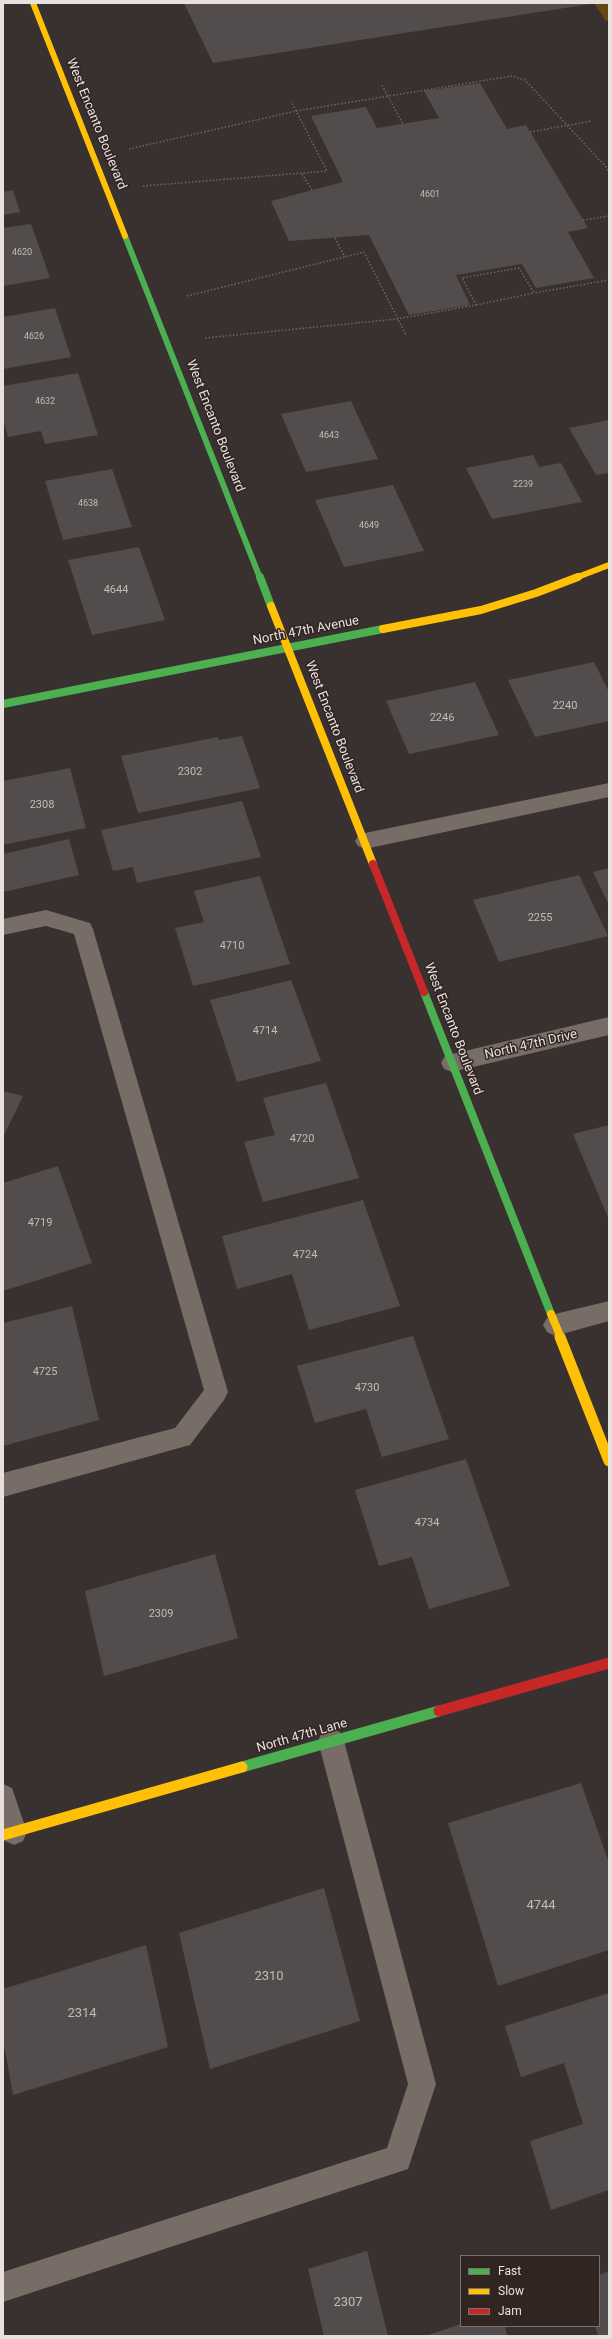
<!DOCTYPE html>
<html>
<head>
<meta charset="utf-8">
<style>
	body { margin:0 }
	#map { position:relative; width:612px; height:2339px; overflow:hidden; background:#383130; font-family:Roboto,sans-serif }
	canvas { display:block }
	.frame { position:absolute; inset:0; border:4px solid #e8e0de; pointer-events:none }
	.legend { position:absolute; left:460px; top:2255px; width:140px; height:72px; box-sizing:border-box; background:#312522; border:1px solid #7a706d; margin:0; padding:5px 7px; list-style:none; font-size:12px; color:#e8e0de }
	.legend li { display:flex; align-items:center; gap:8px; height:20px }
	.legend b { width:20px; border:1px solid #7a706d }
</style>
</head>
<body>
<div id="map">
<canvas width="612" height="2339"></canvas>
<div class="frame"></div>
<ul class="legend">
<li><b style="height:5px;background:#4caf50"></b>Fast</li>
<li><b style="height:5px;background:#ffc107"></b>Slow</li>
<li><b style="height:5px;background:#c62828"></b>Jam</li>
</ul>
</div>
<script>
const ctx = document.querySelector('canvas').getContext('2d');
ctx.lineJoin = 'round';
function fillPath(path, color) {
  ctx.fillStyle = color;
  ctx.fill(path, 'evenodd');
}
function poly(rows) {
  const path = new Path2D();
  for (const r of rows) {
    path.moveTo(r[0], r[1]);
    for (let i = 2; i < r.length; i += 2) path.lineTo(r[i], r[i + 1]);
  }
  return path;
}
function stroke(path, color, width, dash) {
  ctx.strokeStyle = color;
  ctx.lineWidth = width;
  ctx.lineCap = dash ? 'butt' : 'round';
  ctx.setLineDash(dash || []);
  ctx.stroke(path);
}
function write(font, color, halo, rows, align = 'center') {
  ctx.font = font + ' Roboto,sans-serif';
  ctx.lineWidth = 3;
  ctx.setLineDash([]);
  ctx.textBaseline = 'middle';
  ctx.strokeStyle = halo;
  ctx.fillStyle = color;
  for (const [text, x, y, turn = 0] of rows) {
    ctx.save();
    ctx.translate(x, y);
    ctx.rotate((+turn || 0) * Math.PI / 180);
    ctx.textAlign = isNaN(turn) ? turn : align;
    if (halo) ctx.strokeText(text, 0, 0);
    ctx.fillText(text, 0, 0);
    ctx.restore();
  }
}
fillPath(poly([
	[594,3,609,3,609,20,606,21]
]), '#644a12');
fillPath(poly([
	[184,3,590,3,590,4,213,63],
	[480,83,507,129,526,125,588,228,568,232,594,278,536,288,522,264,456,275,470,305,409,315,369,235,289,241,271,201,343,182,311,116,366,107,377,128,439,118,424,91],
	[13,190,20,212,3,215,3,192],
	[31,224,50,278,3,286,3,228],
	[55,308,71,357,3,369,3,317],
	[78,373,98,435,45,444,41,431,8,437,3,419,3,386],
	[351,401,378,459,306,472,281,414],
	[609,420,609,473,596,475,569,428],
	[533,455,539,467,561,463,582,502,492,519,466,468],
	[112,469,132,527,63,540,45,481],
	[393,485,424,551,344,567,315,500],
	[139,547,165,620,92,635,68,560],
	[594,662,609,692,609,721,535,737,508,680],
	[475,682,499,735,409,754,386,701],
	[242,736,260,788,138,813,121,756,218,737,219,740],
	[70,768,86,828,3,845,3,781],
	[242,801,261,857,137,883,133,867,113,871,101,830],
	[69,839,79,875,3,892,3,854],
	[609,868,609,905,593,872],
	[579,875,608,936,499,962,473,900],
	[260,876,290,964,193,986,175,928,204,922,194,891],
	[291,980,321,1061,237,1082,210,1000],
	[326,1083,359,1178,263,1202,244,1142,275,1135,263,1098],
	[3,1091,23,1096,3,1137],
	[609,1125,609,1220,573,1134],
	[58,1166,92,1263,3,1291,3,1183],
	[363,1200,400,1306,309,1330,292,1274,237,1289,222,1236],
	[72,1306,99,1420,3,1446,3,1323],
	[413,1336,449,1439,382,1457,366,1409,315,1423,297,1366],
	[466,1459,510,1586,429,1609,412,1557,379,1566,355,1490],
	[215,1554,238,1638,104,1676,85,1591],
	[581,1783,609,1863,609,1950,498,1986,448,1823],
	[324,1888,360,2021,210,2069,179,1933],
	[146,1945,168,2047,13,2095,3,2039,3,1989],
	[609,1993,609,2190,551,2210,530,2141,583,2124,564,2063,521,2077,505,2026],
	[367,2251,388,2336,324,2336,308,2269],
	[609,2271,609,2336,598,2336,595,2326,599,2326,599,2275],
	[461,2324,461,2326,505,2326,507,2336,425,2336]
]), '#524d4c');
stroke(poly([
	[382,85,403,124],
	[530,132,592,121],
	[129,149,296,111,512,76,525,80,607,168,609,173],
	[302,174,312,190],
	[143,186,327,171,291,101],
	[583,220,609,216],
	[335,238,345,257],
	[187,296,364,252,406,335],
	[476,305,534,293],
	[205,338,397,319,476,305,462,278,519,268,534,293,609,280]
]), '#6e6763', 1.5, [1.5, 2]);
fillPath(poly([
	[609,783,609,797,365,849,358,846,355,841,358,836,365,833,609,783],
	[46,910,90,923,93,929,228,1392,224,1400,190,1445,3,1497,3,1473,175,1428,204,1390,74,934,46,926,3,935,3,919,46,910],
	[609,1301,609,1321,555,1336,547,1332,543,1325,547,1318,555,1314,609,1301],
	[331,1728,340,1732,344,1741,436,2084,408,2169,3,2302,3,2272,387,2148,408,2084,318,1741,322,1732,331,1728]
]), '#776c66');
fillPath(poly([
	[609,1017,609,1035,452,1072,444,1069,441,1063,444,1057,452,1054,609,1017],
	[3,1784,12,1788,27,1832,23,1841,14,1845,5,1841,3,1838,3,1784]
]), '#776c66');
stroke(poly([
	[125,236,260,578]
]), '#4caf50', 6);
stroke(poly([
	[260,577,271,606],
	[3,704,383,629],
	[424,992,551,1314]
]), '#4caf50', 8);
stroke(poly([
	[242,1767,439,1711]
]), '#4caf50', 11);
stroke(poly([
	[33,3,125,236],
	[575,578,609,565]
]), '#ffc107', 6);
stroke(poly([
	[271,606,373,864],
	[383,629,481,610,536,593,578,577],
	[551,1314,561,1338]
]), '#ffc107', 8);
stroke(poly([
	[560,1337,609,1461],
	[3,1835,242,1767]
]), '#ffc107', 11);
stroke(poly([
	[373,864,424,992]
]), '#c62828', 8);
stroke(poly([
	[439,1711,609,1663]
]), '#c62828', 11);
write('9px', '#c2bbba', null, [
	["4601",430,195],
	["4620",22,253],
	["4626",34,337],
	["4632",45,402],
	["4643",329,436],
	["2239",523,485],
	["4638",88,504],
	["4649",369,526]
]);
write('11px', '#c2bbba', null, [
	["4644",116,590],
	["2240",565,706],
	["2246",442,718],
	["2302",190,772],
	["2308",42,805],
	["2255",540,918],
	["4710",232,946],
	["4714",265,1031],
	["4720",302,1139],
	["4719",40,1223],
	["4724",305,1255],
	["4725",45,1372],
	["4730",367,1388],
	["4734",427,1523],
	["2309",161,1614]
]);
write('13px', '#e8e0de', '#312522', [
	["West Encanto Boulevard",96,124,68],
	["West Encanto Boulevard",215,426,69],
	["North 47th Avenue",306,631,-11],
	["West Encanto Boulevard",334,727,69],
	["West Encanto Boulevard",453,1029,69],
	["North 47th Drive",531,1045,-13],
	["North 47th Lane",302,1736,-16]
]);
write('13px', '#c2bbba', null, [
	["4744",541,1906],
	["2310",269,1977],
	["2314",82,2014],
	["2307",348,2303]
]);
</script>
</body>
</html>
